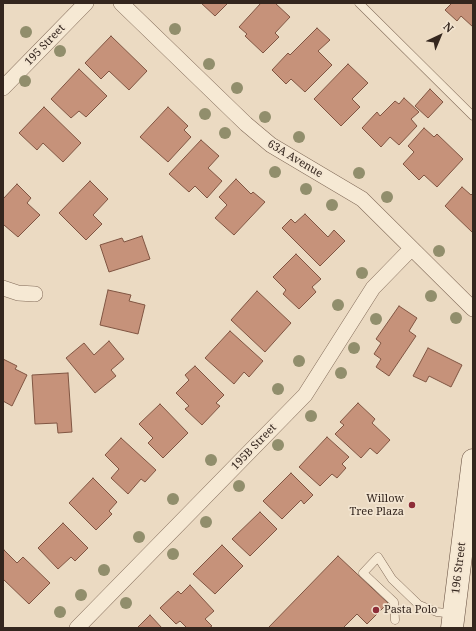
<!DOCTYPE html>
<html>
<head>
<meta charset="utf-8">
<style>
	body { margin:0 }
	#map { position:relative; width:476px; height:631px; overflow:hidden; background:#ebdac2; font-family:"Noto Serif",serif }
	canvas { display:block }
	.frame { position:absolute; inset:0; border:4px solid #34261e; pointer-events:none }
	.north { position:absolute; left:420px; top:16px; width:40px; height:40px; -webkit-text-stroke:3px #f3e5d1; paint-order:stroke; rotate:44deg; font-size:11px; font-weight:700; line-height:16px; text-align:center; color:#34261e }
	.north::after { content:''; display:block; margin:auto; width:14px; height:18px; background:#34261e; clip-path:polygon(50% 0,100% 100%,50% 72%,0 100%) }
</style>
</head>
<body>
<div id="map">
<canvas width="476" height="631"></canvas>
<div class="frame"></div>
<div class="north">N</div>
</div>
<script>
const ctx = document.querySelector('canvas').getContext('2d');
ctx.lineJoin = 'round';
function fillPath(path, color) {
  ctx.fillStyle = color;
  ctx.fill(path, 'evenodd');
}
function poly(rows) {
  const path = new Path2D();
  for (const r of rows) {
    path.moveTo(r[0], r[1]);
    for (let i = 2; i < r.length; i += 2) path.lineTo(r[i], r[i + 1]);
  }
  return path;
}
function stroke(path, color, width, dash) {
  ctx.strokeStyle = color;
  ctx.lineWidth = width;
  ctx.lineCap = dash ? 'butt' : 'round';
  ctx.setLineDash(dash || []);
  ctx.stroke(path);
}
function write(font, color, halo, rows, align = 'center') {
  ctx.font = font + ' "Noto Serif",serif';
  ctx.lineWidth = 3.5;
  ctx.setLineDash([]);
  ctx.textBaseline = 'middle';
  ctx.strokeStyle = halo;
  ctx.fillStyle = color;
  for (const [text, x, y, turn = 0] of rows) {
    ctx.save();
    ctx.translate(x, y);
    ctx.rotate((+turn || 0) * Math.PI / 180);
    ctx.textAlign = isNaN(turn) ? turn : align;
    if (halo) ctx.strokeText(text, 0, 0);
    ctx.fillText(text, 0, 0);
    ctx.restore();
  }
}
const building = poly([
	[201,3,228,3,215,16,201,3],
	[261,3,275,3,290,17,275,33,279,37,263,53,245,36,247,34,239,27,261,3],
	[452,3,473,3,473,27,461,16,457,21,445,10,452,3],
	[317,28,330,40,318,51,332,65,305,92,291,79,286,84,272,70,288,53,290,55,317,28],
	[111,36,147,71,129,90,109,71,101,79,85,63,111,36],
	[348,64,368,83,352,99,360,107,341,126,314,99,348,64],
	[79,69,107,96,86,117,79,111,71,118,51,99,79,69],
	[430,89,443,102,428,118,415,106,430,89],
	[404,98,419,112,411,119,417,126,399,145,390,137,381,147,362,128,377,112,380,116,395,101,399,104,404,98],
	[44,107,81,143,63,162,43,143,37,150,19,133,44,107],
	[168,107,188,126,184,130,191,137,168,162,140,137,168,107],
	[424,128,434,137,437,134,463,159,437,187,424,175,419,180,403,164,414,152,408,146,424,128],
	[201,140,219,156,208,168,222,181,207,198,195,186,189,192,169,174,201,140],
	[236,179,251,194,253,192,265,202,234,235,215,218,227,205,219,197,236,179],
	[90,181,108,199,93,215,102,224,86,240,59,213,90,181],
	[17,184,31,198,27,203,40,215,18,237,4,225,3,226,3,199,17,184],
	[462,187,471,195,473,193,473,233,445,206,462,187],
	[305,214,328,237,334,230,345,241,320,266,282,228,291,219,295,223,305,214],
	[142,236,150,259,109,272,100,245,122,238,124,242,142,236],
	[296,254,321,279,312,287,316,292,299,309,283,294,286,290,273,277,296,254],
	[108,290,131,295,129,301,145,305,138,334,100,325,108,290],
	[257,291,291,323,265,352,231,320,257,291],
	[399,306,417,318,409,331,416,336,389,376,376,367,381,359,374,354,381,343,376,339,399,306],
	[230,331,263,361,249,377,244,372,234,384,205,358,230,331],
	[109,341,124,359,111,370,116,376,95,393,66,358,84,343,94,355,109,341],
	[428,348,462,365,451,387,429,376,426,382,413,376,428,348],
	[3,359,17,366,15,369,27,375,12,406,3,401,3,359],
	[195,366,224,395,216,403,220,406,202,425,185,409,189,406,176,393,189,380,185,375,195,366],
	[68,373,72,432,58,433,57,423,35,424,32,375,68,373],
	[358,403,375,419,372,423,390,440,377,454,370,448,361,458,335,434,344,425,340,422,358,403],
	[160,404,188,433,163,458,148,443,153,438,139,424,160,404],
	[327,437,349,457,342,464,346,468,337,478,332,474,320,486,299,467,327,437],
	[121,438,156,470,145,482,141,479,128,494,111,478,119,469,105,455,121,438],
	[291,473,313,495,304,504,301,500,282,519,263,501,291,473],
	[93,478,117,502,109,511,112,514,96,530,69,503,93,478],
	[260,512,277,529,250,556,232,539,260,512],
	[63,523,88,548,75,561,71,557,58,569,38,548,63,523],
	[222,545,243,566,215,594,193,574,222,545],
	[4,550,17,563,23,557,50,583,29,604,3,579,3,551,4,550],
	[338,556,388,603,367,624,357,614,343,628,268,628,338,556],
	[190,585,214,611,205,619,212,626,209,628,187,628,180,621,176,624,160,608,178,591,181,594,190,585],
	[150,615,162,628,137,628,150,615]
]);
fillPath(building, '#c6927a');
stroke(building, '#805542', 1);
const service = poly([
	[359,3,473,116],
	[395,620,394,602,363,573,378,557,392,579,419,605,437,612,453,614]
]);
const minor = poly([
	[121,3,246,124,271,145,362,199,473,309],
	[3,88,86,3],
	[3,288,18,293,35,294],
	[77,628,305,395,373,288,411,249]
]);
const secondary = poly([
	[452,628,473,460]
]);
stroke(service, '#836c5a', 9);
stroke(minor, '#836c5a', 16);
stroke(secondary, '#654d3e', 23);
stroke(service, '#f6e9d4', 8);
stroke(minor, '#f6e9d4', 15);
stroke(secondary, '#f6e9d4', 22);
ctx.fillStyle = '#918e6c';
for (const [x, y] of [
	[175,29],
	[26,32],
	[60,51],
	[209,64],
	[25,81],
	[237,88],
	[205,114],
	[265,117],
	[225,133],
	[299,137],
	[275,172],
	[359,173],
	[306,189],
	[387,197],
	[332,205],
	[439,251],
	[362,273],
	[431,296],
	[338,305],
	[456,318],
	[376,319],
	[354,348],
	[299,361],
	[341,373],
	[278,389],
	[311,416],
	[278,445],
	[211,460],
	[239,486],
	[173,499],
	[206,522],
	[139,537],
	[173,554],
	[104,570],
	[81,595],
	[126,603],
	[60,612]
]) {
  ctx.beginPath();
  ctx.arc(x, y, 6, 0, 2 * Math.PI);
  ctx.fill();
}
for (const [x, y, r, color] of [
	[412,505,4,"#8e2e38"],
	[376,610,4,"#8e2e38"]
]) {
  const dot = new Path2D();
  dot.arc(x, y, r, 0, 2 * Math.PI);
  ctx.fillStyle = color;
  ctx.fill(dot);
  stroke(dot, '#f3e5d1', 1.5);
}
write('11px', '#34261e', '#f3e5d1', [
	["195 Street",45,45,-46],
	["63A Avenue",295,159,31],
	["195B Street",254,447,-46],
	["196 Street",459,568,-83]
]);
write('11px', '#34261e', '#f3e5d1', [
	["Willow",404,499],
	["Tree Plaza",404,512],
	["Pasta Polo",384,610,"left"]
], 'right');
</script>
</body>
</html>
